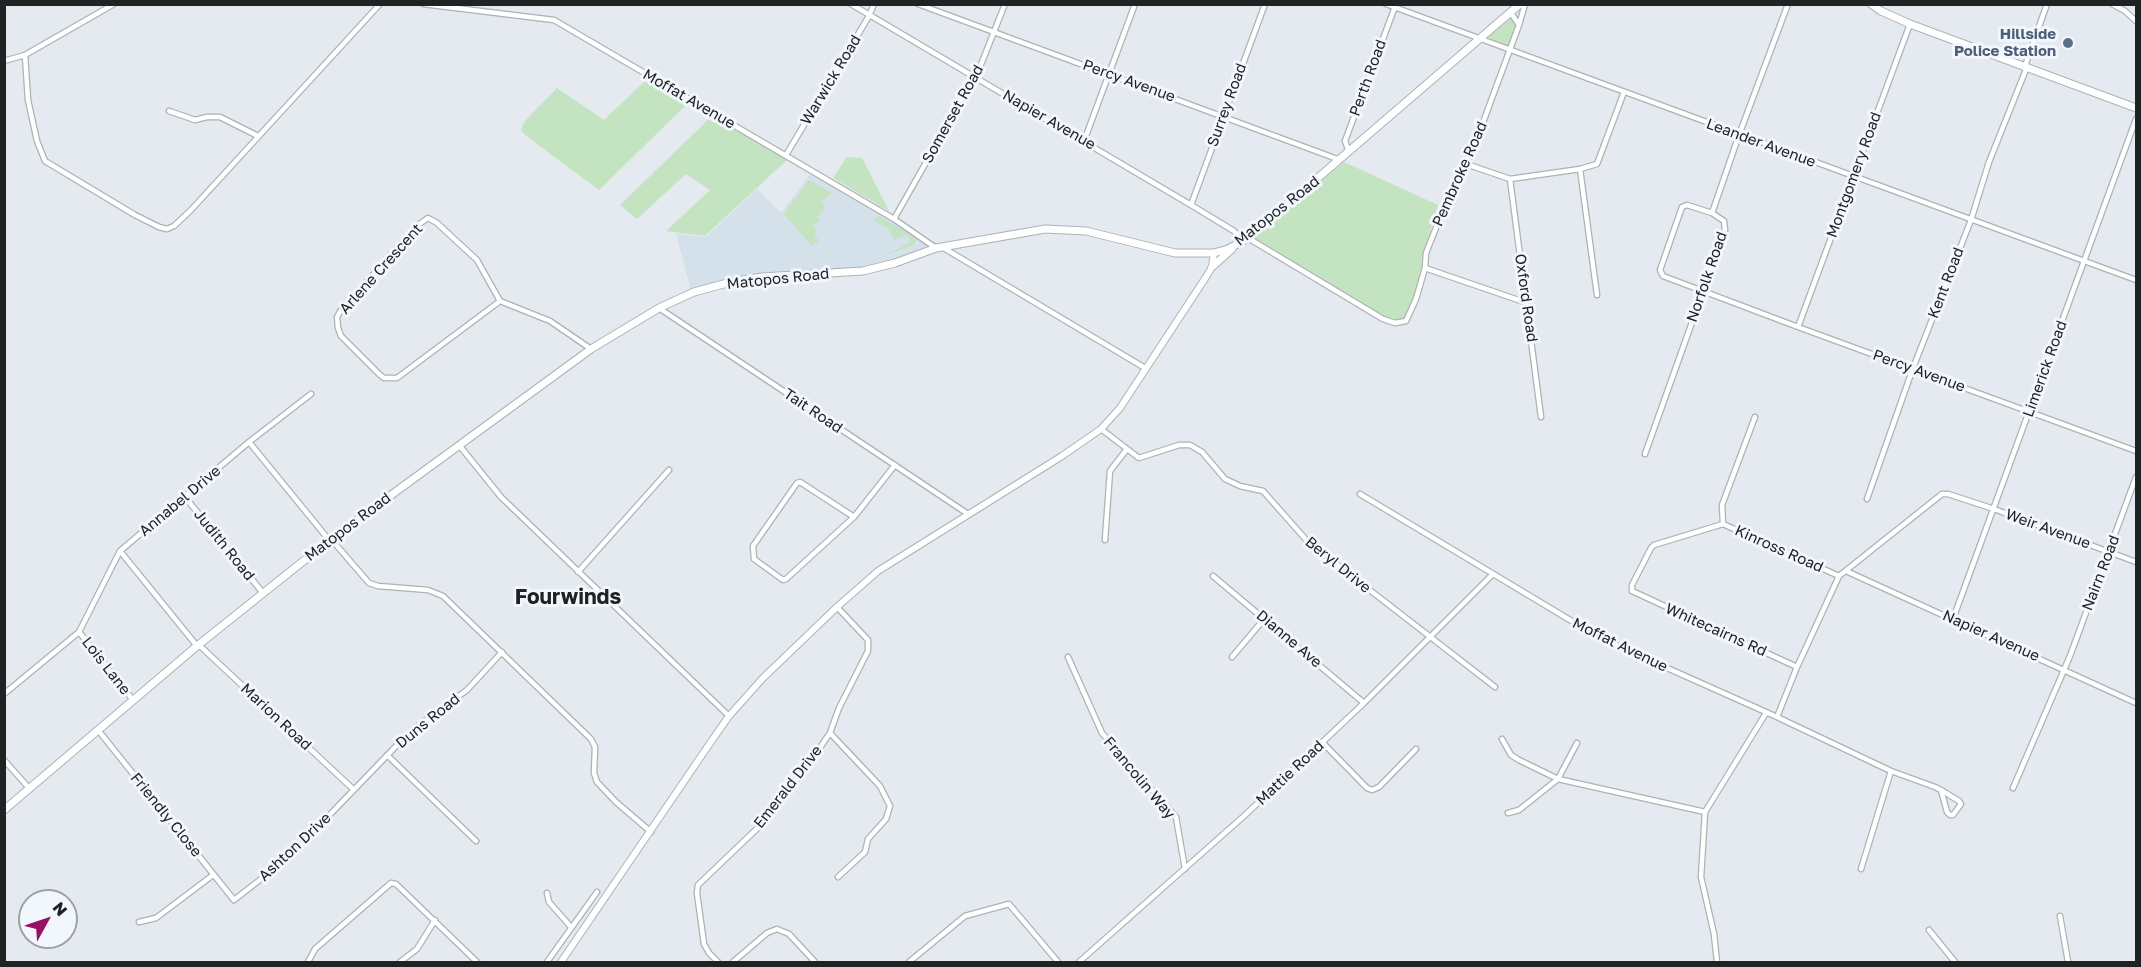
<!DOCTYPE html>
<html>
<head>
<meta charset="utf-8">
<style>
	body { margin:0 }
	#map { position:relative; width:2141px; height:967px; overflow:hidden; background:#e4eaef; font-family:"Golos Text",sans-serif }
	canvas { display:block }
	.frame { position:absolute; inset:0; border:6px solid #202224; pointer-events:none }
	.north { position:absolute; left:18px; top:889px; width:60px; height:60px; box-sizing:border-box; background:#f1f7fc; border:2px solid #9da2a6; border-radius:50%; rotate:50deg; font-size:16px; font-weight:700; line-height:24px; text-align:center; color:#202224 }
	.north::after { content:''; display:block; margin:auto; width:21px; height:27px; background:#991064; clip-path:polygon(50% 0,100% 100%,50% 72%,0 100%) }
</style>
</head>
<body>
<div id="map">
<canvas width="2141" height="967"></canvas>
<div class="frame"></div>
<div class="north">N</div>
</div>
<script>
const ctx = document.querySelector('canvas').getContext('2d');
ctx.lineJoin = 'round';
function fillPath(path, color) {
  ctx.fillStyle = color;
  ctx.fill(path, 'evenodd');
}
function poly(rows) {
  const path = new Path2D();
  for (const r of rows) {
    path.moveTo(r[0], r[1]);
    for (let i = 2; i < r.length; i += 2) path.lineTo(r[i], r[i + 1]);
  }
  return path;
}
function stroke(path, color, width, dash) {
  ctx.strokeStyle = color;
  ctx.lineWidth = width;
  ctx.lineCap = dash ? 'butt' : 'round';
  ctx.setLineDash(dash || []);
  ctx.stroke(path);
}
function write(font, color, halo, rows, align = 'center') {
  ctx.font = font + ' "Golos Text",sans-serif';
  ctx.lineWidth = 6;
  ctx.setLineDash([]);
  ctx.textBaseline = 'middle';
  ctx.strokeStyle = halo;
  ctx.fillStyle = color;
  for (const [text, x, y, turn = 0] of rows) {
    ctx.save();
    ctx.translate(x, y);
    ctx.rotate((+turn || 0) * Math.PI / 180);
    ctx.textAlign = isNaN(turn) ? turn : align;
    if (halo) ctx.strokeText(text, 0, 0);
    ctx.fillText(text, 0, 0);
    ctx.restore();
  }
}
fillPath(poly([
	[811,173,893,221,932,247,893,262,865,269,760,275,691,290,676,234,706,237,757,189,781,213]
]), '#d4e0ea');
fillPath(poly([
	[1511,18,1516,24,1508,47,1491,41,1489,36],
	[645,81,687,104,599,190,525,135,521,130,524,122,557,88,604,120],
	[713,115,787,160,705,236,666,231,710,190,686,174,637,219,620,205],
	[847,157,862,158,889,211,833,178],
	[1344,162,1438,205,1423,255,1422,270,1407,317,1398,320,1382,316,1254,238],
	[809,180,832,193,821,202,826,208,817,217,820,221,812,225,817,231,814,234,819,241,812,246,784,214],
	[879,216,914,237,916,240,914,245,885,255,909,243,910,238,905,235,894,240,890,230,874,221]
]), '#c4e3c0');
const minor = poly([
	[423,4,554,20,894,219,936,248],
	[851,4,1191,205,1234,231,1243,241],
	[918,4,1340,160],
	[1386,4,2136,280],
	[2112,4,2125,11,2136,21],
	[1519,25,1525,4],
	[25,55,28,100,37,141,45,161,135,215,159,227,167,229,174,226,191,210,380,4],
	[4,61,25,55,114,4],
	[2025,66,2047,4],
	[169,111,195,120,207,117,220,117,258,136],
	[1084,141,1135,4],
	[1349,152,1345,141,1396,4],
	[786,155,869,16,874,4],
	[1466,164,1510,179,1580,169,1597,164,1624,92],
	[1580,169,1597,295],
	[1510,179,1541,417],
	[1191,205,1265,4],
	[1712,213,1687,205,1682,207,1660,270,1663,276,1798,327,2136,451],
	[894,219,980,67,1005,4],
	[1248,238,1383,319,1395,323,1406,321,1416,299,1425,268,1426,253,1458,172,1466,164,1478,136,1519,25,1511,13],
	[942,247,1145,368],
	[1425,268,1527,303],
	[500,301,397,378,384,378,379,374,341,336,338,328,337,317,341,310,418,225,428,218,437,223,477,260,500,301,550,321,591,349],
	[659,308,968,514],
	[1798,327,1910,24],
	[1755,417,1722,505,1723,524,1839,576],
	[1101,429,1139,458,1179,445,1190,445,1202,452,1225,479,1240,486,1263,491,1309,543,1495,687],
	[249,442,329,540],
	[459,445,501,497,729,716],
	[1645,454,1725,230,1724,221,1712,213,1739,135,1788,4],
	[1360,494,1600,638,1777,717,1891,771,1935,787,1941,790,1959,801,1961,804,1953,815,1950,815,1947,812,1941,790],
	[185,497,263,593],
	[1867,499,1913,368,1971,220,1989,162,2027,67],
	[854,517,800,482,797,483,753,546,754,559,783,580,786,579,854,517,895,465],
	[1723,524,1654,545,1651,548,1632,585,1632,591,1797,667],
	[331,539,369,583,378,586,428,590,443,596,591,739,595,747,594,773,597,782,616,802,651,832],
	[1105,540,1110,471,1127,449],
	[120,551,197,646],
	[1846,571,2136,703],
	[578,572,669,470],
	[1213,576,1364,703],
	[1953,619,2136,119],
	[79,632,133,700],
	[199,645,353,789],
	[1068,657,1102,733,1176,817,1185,869],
	[1232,657,1265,618],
	[4,694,79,632,120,551,249,442,311,394],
	[1777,717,1797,667,1839,576,1942,494,1948,494,1994,509,2136,562],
	[98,730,234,900,288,858,403,739,419,725,467,690,502,652],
	[830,733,880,786,890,806,886,819,868,839,865,852,838,877],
	[1502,739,1511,755,1519,760,1558,779,1577,743],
	[1322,742,1367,788,1372,790,1379,787,1416,749],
	[387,755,476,841],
	[4,760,29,788],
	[2013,788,2070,656,2136,477],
	[1508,813,1519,810,1558,779,1705,812],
	[1861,869,1891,771],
	[547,893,549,902,571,927],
	[2060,916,2068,962],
	[139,922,156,918,213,875],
	[1929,930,1955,962],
	[308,962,315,949,391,883,396,884,477,962],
	[400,962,417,949,435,920],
	[547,962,597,892],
	[718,962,709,953,704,944,697,893,698,885,765,821,808,765,830,733,839,708,868,651,868,640,837,607],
	[733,962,767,933,777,929,789,934,815,962],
	[909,962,965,916,1009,904,1058,962],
	[1079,962,1244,816,1364,703,1492,575],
	[1717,962,1714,934,1701,877,1705,812,1766,713]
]);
const tertiary = poly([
	[561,962,706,749,729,716,763,678,837,607,878,571,1062,456,1101,429,1120,408,1206,277,1212,267,1214,253]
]);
const secondary = poly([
	[1871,4,1881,11,1910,24,2136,108],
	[1212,267,1232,249],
	[4,810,197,646,331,539,591,349,659,308,694,292,731,282,762,277,863,271,895,263,936,248,1045,229,1086,231,1175,253,1214,253,1228,249,1248,238,1520,4]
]);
stroke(minor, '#acb2b6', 7);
stroke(tertiary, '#acb2b6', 8);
stroke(secondary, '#acb2b6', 9);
stroke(minor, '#fff', 4.5);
stroke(tertiary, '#fff', 6);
stroke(secondary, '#fff', 7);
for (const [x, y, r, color] of [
	[2068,43,6,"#5c6f8a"]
]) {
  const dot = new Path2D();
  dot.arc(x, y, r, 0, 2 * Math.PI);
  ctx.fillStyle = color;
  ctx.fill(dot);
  stroke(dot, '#f1f7fc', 2);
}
write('bold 15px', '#4e5e75', '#f1f7fc', [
	["Hillside",2056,34],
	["Police Station",2056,51]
], 'right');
write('15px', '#202224', '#f1f7fc', [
	["Perth Road",1368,78,-70],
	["Warwick Road",831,80,-59],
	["Percy Avenue",1129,81,20],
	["Moffat Avenue",689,99,30],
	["Surrey Road",1227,105,-70],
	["Somerset Road",953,114,-61],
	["Napier Avenue",1049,120,30],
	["Leander Avenue",1761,143,20],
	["Pembroke Road",1460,174,-66],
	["Montgomery Road",1854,175,-70],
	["Matopos Road",1277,211,-38],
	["Arlene Crescent",381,269,-48],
	["Norfolk Road",1707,277,-71],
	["Matopos Road",778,279,-6],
	["Kent Road",1946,283,-69],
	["Oxford Road",1526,298,82],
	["Limerick Road",2045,369,-70],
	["Percy Avenue",1919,371,20],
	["Tait Road",813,411,34],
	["Annabel Drive",180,501,-40],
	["Matopos Road",348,527,-37],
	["Weir Avenue",2048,529,20],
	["Judith Road",224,545,51],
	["Kinross Road",1779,549,24],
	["Beryl Drive",1338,565,39],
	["Nairn Road",2101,573,-69],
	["Whitecairns Rd",1716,630,24],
	["Napier Avenue",1991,636,24],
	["Dianne Ave",1289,639,40],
	["Moffat Avenue",1620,645,26],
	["Lois Lane",106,666,52],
	["Marion Road",276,717,43],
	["Duns Road",428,721,-39],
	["Mattie Road",1290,773,-43],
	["Francolin Way",1139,778,50],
	["Emerald Drive",788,787,-52],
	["Friendly Close",166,815,51],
	["Ashton Drive",295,847,-43]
]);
write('bold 21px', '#202224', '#f1f7fc', [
	["Fourwinds",568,597]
]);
</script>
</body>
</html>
